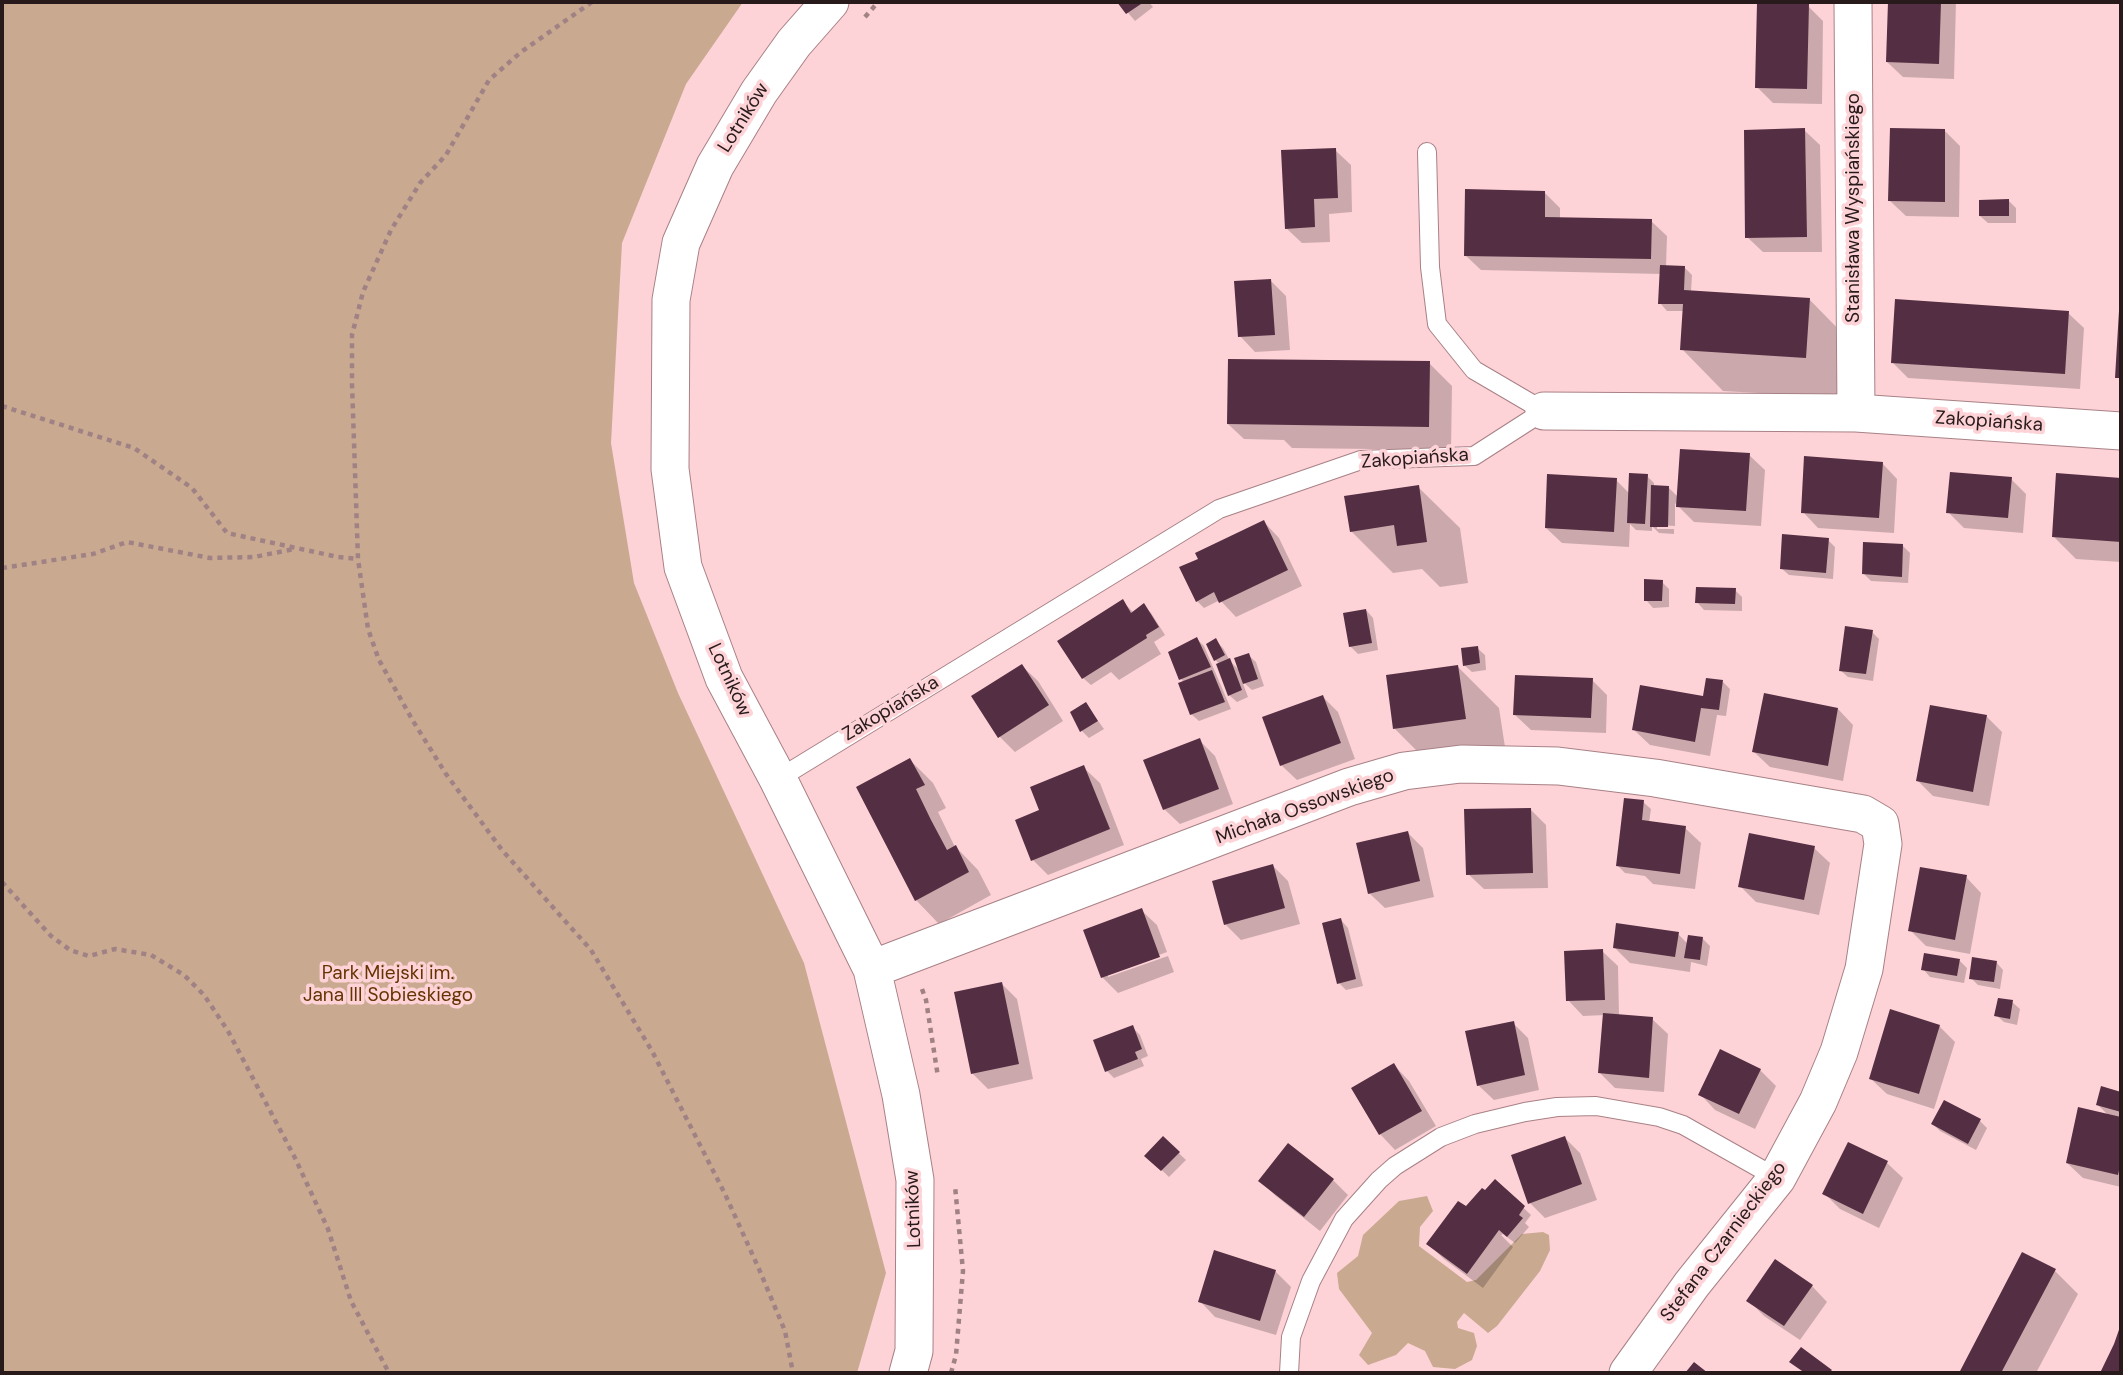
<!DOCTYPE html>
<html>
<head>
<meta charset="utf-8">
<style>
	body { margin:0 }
	#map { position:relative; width:2123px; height:1375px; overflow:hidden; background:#fdd3d7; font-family:"DM Sans",sans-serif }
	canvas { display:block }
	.frame { position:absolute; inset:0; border:4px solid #281a1b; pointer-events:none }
</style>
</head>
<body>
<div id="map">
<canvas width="2123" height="1375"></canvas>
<div class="frame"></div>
</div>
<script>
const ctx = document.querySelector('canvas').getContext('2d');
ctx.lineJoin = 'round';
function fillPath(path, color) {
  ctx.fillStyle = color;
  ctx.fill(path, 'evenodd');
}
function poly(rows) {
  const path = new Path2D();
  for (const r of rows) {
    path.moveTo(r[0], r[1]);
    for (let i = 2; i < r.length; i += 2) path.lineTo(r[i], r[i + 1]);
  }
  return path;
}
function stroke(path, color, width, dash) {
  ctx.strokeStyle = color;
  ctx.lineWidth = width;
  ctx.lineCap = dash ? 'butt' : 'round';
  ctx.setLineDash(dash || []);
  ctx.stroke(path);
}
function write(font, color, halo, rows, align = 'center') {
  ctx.font = font + ' "DM Sans",sans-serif';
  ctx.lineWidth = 7;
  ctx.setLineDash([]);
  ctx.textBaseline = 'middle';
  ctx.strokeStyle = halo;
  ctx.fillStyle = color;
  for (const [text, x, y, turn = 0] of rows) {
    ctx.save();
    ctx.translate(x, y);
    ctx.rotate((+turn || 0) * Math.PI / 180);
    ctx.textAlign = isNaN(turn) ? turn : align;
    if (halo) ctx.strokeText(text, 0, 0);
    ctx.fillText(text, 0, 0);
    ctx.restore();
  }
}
fillPath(poly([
	[2,2,743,2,686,84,622,243,611,443,634,583,678,693,804,963,886,1273,857,1373,2,1373],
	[1427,1196,1433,1211,1420,1227,1419,1246,1467,1282,1476,1280,1522,1234,1543,1232,1549,1235,1550,1250,1540,1271,1497,1326,1488,1333,1464,1313,1457,1322,1458,1328,1474,1333,1477,1346,1472,1360,1455,1369,1433,1367,1425,1351,1408,1343,1396,1355,1368,1365,1359,1355,1372,1333,1339,1289,1337,1273,1358,1256,1363,1235,1399,1201]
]), '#caa991');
fillPath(poly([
	[1119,2,1149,2,1153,7,1135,21],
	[1572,2,1655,2,1655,4],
	[1889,2,1956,2,1954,79,1903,77,1887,62],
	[1808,6,1823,21,1822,104,1773,103,1757,87],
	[1804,130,1820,145,1822,252,1763,252,1747,237],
	[1945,131,1960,146,1959,217,1906,216,1890,201],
	[1335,150,1351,165,1352,212,1329,214,1330,242,1302,243,1286,228],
	[1545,193,1560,208,1560,219,1651,221,1667,236,1666,267,1684,267,1692,275,1691,292,1809,299,1850,341,1847,398,1723,391,1682,349,1684,311,1667,311,1660,303,1662,274,1481,270,1465,255],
	[2009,201,2016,208,2016,223,1988,223,1980,216],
	[1271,281,1286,296,1290,350,1255,352,1240,336],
	[2068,313,2084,328,2080,389,1908,378,1892,362],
	[1429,363,1452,386,1451,450,1292,448,1284,440,1244,439,1228,424],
	[1749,455,1765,470,1761,526,1694,522,1675,503,1675,526,1657,525,1657,529,1674,529,1674,534,1659,533,1652,526,1652,531,1636,530,1630,524,1629,547,1562,543,1546,528,1616,480,1630,494,1647,476,1654,483,1654,487,1668,487,1679,498],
	[1882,463,1897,479,1894,533,1818,528,1803,512],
	[2057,475,2121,479,2121,562,2076,559,2053,536],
	[2011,479,2026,494,2023,533,1964,528,1948,512],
	[1418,487,1460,528,1468,583,1440,587,1422,569,1393,573,1351,531],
	[1264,522,1279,538,1302,586,1236,617,1220,600,1204,608,1197,601,1197,561],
	[1828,540,1835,547,1833,579,1789,575,1781,568],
	[1903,546,1910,553,1908,583,1871,581,1863,573],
	[1662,582,1669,589,1669,607,1653,608,1646,600],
	[1735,590,1742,597,1742,611,1704,610,1697,602],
	[1123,602,1134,613,1144,606,1151,613,1165,635,1154,642,1161,654,1119,680,1111,672,1091,685,1083,678],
	[1366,610,1373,618,1378,650,1358,654,1350,646],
	[1872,632,1879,639,1873,681,1848,677,1840,670],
	[1197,639,1204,646,1231,709,1199,721,1191,714,1184,682,1181,679],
	[1216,641,1223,648,1230,661,1240,671,1248,655,1256,662,1264,686,1252,690,1242,681,1248,697,1237,702,1229,695,1220,664,1215,660],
	[1477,648,1485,655,1486,670,1472,672,1464,665],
	[1022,666,1038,681,1063,721,1015,752,1000,737,974,697],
	[1458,667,1499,708,1507,760,1436,770,1395,729],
	[1592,680,1607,695,1606,733,1531,730,1515,715],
	[1723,682,1730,689,1726,716,1717,715,1710,756,1650,745,1634,730,1704,698],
	[1323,697,1338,712,1355,759,1297,780,1281,765],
	[1086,704,1104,729,1089,738,1082,731],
	[1838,709,1853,725,1843,781,1770,767,1754,752],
	[1986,716,2002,732,1989,806,1933,796,1918,781],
	[1199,740,1215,756,1233,804,1180,824,1164,809],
	[910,760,933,783,946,808,938,812,954,845,978,870,991,895,939,924,916,900,858,788],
	[1084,768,1100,783,1124,845,1048,875,1033,860,1042,811],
	[1643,802,1651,809,1649,823,1685,828,1701,843,1695,889,1653,884,1645,876,1625,873,1618,866],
	[1530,809,1546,825,1548,888,1484,889,1468,874],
	[1408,833,1423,848,1434,897,1385,908,1369,893],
	[1814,848,1830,863,1819,915,1756,902,1740,886],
	[1272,865,1288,881,1300,924,1241,940,1226,925,1214,882],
	[1966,877,1981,893,1970,954,1926,946,1910,930],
	[1141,910,1157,925,1167,952,1108,974,1108,977,1168,956,1174,972,1118,993,1102,977],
	[1341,920,1348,928,1363,986,1346,990,1339,983],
	[1678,934,1688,944,1703,939,1710,946,1707,966,1691,962,1690,972,1630,963,1615,948],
	[1602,951,1618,966,1619,1016,1652,1019,1668,1034,1664,1092,1615,1088,1600,1073,1605,1015,1583,1016,1568,1000],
	[1960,961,1967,968,1964,983,1930,977,1923,969],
	[1996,962,2003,970,2000,989,1978,985,1971,978],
	[1002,984,1017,999,1033,1079,988,1089,972,1073],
	[2012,1002,2020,1009,2017,1025,2004,1022,1996,1015],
	[1513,1023,1528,1038,1539,1090,1494,1100,1478,1085],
	[1939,1026,1955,1042,1934,1109,1887,1094,1871,1079],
	[1132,1027,1140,1035,1148,1056,1141,1059,1144,1066,1114,1078,1107,1071],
	[1720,1051,1760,1070,1776,1086,1755,1129,1715,1110,1700,1094],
	[1394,1065,1409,1081,1436,1126,1395,1150,1380,1134],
	[2102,1088,2121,1093,2121,1187,2083,1178,2067,1163,2109,1116,2098,1105],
	[1980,1121,1987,1128,1976,1150,1940,1131,1933,1124],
	[1163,1138,1186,1160,1169,1177,1147,1156],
	[1565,1138,1580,1153,1597,1200,1545,1218,1530,1203],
	[1849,1144,1887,1163,1903,1178,1879,1228,1840,1209,1824,1193],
	[1333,1180,1348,1195,1320,1231,1276,1196,1260,1181],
	[1495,1181,1531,1215,1525,1223,1529,1227,1515,1243,1503,1234,1501,1235,1513,1247,1483,1288,1444,1259,1428,1244,1473,1213],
	[2023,1255,2055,1271,2078,1294,2036,1373,1961,1373],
	[1275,1271,1291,1287,1276,1335,1215,1317,1200,1301],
	[1812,1286,1827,1302,1800,1340,1764,1316,1748,1300]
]), '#0003');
fillPath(poly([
	[1117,2,1144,2,1126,14],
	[1888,2,1941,2,1939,64,1886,62],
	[1757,3,1809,4,1807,89,1755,88],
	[1805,128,1807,237,1745,238,1744,130],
	[1890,128,1945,129,1945,202,1888,201],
	[1336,148,1338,198,1314,199,1315,227,1285,229,1281,150],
	[1465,189,1545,191,1545,217,1652,219,1651,259,1464,256],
	[2009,199,2009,216,1979,216,1979,200],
	[1660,265,1685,266,1684,290,1810,298,1806,358,1680,350,1683,304,1658,304],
	[1271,279,1275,335,1238,337,1234,281],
	[1895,299,2069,311,2065,374,1891,363],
	[2119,311,2121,311,2121,378,2115,378],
	[1228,359,1430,361,1429,427,1227,424],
	[1680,449,1750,453,1746,511,1676,507],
	[1804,456,1883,462,1879,518,1801,513],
	[1950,472,2012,477,2008,518,1946,513],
	[1629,473,1648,474,1645,524,1627,523],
	[2056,473,2121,478,2121,542,2052,537],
	[1547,474,1617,478,1614,532,1545,528],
	[1419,485,1427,542,1397,546,1394,525,1350,532,1344,496],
	[1651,485,1669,486,1668,527,1650,527],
	[1264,520,1288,570,1219,603,1214,592,1196,602,1179,567,1198,559,1195,553],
	[1782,534,1829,538,1826,573,1780,569],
	[1863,542,1903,544,1902,577,1862,574],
	[1644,579,1663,580,1662,601,1644,601],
	[1696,587,1736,588,1735,604,1695,603],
	[1123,599,1131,613,1144,603,1159,627,1146,635,1147,638,1082,679,1057,641],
	[1366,609,1372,643,1349,647,1343,613],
	[1845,626,1873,630,1866,674,1839,671],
	[1197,637,1211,667,1179,680,1168,652],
	[1216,638,1225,655,1214,661,1206,644],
	[1478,646,1480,663,1463,666,1461,648],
	[1249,653,1258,679,1243,684,1234,658],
	[1230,658,1242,690,1228,696,1216,664],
	[1022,664,1049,705,998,738,971,696],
	[1458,665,1466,719,1393,729,1386,675],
	[1212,670,1225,702,1190,715,1178,683],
	[1515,675,1593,678,1591,718,1513,715],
	[1706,678,1723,680,1719,710,1701,708,1695,742,1632,730,1640,685,1703,696],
	[1764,693,1838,708,1828,766,1752,752],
	[1323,695,1341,743,1280,766,1262,717],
	[1086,702,1098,721,1080,732,1070,712],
	[1930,705,1987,715,1973,792,1916,781],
	[1200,738,1219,789,1163,810,1143,760],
	[910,758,925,785,916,789,931,820,947,850,956,845,969,872,915,901,856,787],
	[1084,765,1110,829,1031,861,1015,820,1039,810,1030,787],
	[1624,798,1644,800,1642,820,1686,826,1680,874,1616,866],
	[1531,808,1533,873,1466,875,1464,809],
	[1408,831,1420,881,1368,894,1356,843],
	[1749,833,1815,846,1804,900,1738,887],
	[1273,864,1285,908,1224,925,1212,881],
	[1920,867,1967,875,1955,940,1908,931],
	[1142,908,1160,957,1101,978,1083,930],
	[1341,918,1356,979,1337,984,1322,923],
	[1616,923,1679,932,1675,957,1613,948],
	[1688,935,1703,937,1700,960,1684,958],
	[1603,949,1605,1000,1566,1001,1564,951],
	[1924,953,1960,959,1957,976,1921,970],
	[1972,957,1997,961,1994,982,1969,979],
	[1002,982,1019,1064,971,1074,954,992],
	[1998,998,2013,1000,2010,1019,1994,1016],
	[1890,1009,1940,1025,1919,1094,1869,1079],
	[1603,1013,1653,1017,1649,1078,1598,1073],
	[1514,1021,1525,1075,1477,1086,1465,1031],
	[1133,1025,1142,1049,1135,1052,1138,1059,1105,1072,1093,1040],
	[1720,1049,1761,1069,1739,1114,1698,1095],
	[1394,1063,1422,1111,1379,1135,1351,1088],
	[2101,1086,2121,1092,2121,1112,2096,1105],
	[1944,1100,1981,1119,1968,1144,1931,1124],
	[2078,1107,2121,1117,2121,1161,2118,1175,2066,1163],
	[1163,1136,1180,1152,1161,1171,1144,1156],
	[1565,1136,1582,1184,1528,1204,1511,1155],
	[1848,1142,1888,1161,1863,1214,1822,1194],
	[1288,1143,1334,1179,1304,1217,1258,1181],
	[1495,1179,1525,1206,1519,1215,1523,1218,1507,1237,1499,1230,1467,1274,1426,1244,1458,1201,1466,1206,1482,1188,1485,1190],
	[1214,1250,1276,1270,1260,1321,1198,1302],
	[2022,1252,2056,1269,2001,1373,1959,1373],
	[1775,1259,1813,1285,1784,1326,1746,1301],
	[2121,1324,2121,1373,2100,1373,2114,1344],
	[1801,1347,1832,1370,1829,1373,1805,1373,1789,1362],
	[1694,1362,1708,1373,1685,1373]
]), '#542e42');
const service = poly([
	[778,779,1219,509,1361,460,1474,456,1544,411,1474,370,1437,324,1430,267,1427,152],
	[1289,1373,1291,1337,1311,1281,1344,1219,1379,1180,1395,1166,1441,1137,1475,1124,1525,1112,1557,1107,1596,1106,1659,1117,1683,1125,1777,1178]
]);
const minor = poly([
	[830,2,794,43,759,92,715,166,681,243,671,300,670,469,683,567,724,678,778,779,872,969,901,1095,915,1180,914,1351,908,1373],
	[1853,2,1856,413],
	[1544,411,1856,413,2121,431],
	[872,969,1349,787,1404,771,1461,764,1558,766,1655,778,1863,814,1880,824,1883,844,1864,969,1839,1052,1818,1102,1777,1178,1692,1284,1628,1373]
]);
stroke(service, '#a88186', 20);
stroke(minor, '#a88186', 39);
stroke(poly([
	[592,2,521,52,489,80,446,155,420,183,391,230,363,292,352,335,352,384,358,559,368,629,379,660,413,721,446,774,502,850,591,950,652,1051,725,1194,759,1269,785,1331,793,1373],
	[865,17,878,2],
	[2,406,134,448,192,488,227,533,338,557,358,559],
	[2,568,93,554,127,542,210,558,254,557,294,549],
	[2,882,51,936,70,950,89,956,115,949,151,955,184,975,204,995,228,1031,295,1158,328,1229,351,1301,389,1373],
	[922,989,926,1000,938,1077],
	[951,1373,956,1355,963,1271,955,1186]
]), '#a08285', 4.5, [5, 5]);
stroke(service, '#fff', 18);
stroke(minor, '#fff', 37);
write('19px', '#281a1b', '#fdd3d7', [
	["Lotników",744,118,-58],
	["Stanisława Wyspiańskiego",1854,208,-90],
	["Zakopiańska",1989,422,4],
	["Zakopiańska",1415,459,-4],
	["Lotników",729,680,65],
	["Zakopiańska",891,709,-31],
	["Michała Ossowskiego",1305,807,-20],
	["Lotników",914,1209,-92],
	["Stefana Czarnieckiego",1724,1242,-53]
]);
write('19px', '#653300', '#fdd3d7', [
	["Park Miejski im.",388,974],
	["Jana III Sobieskiego",388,996]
]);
</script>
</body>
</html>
